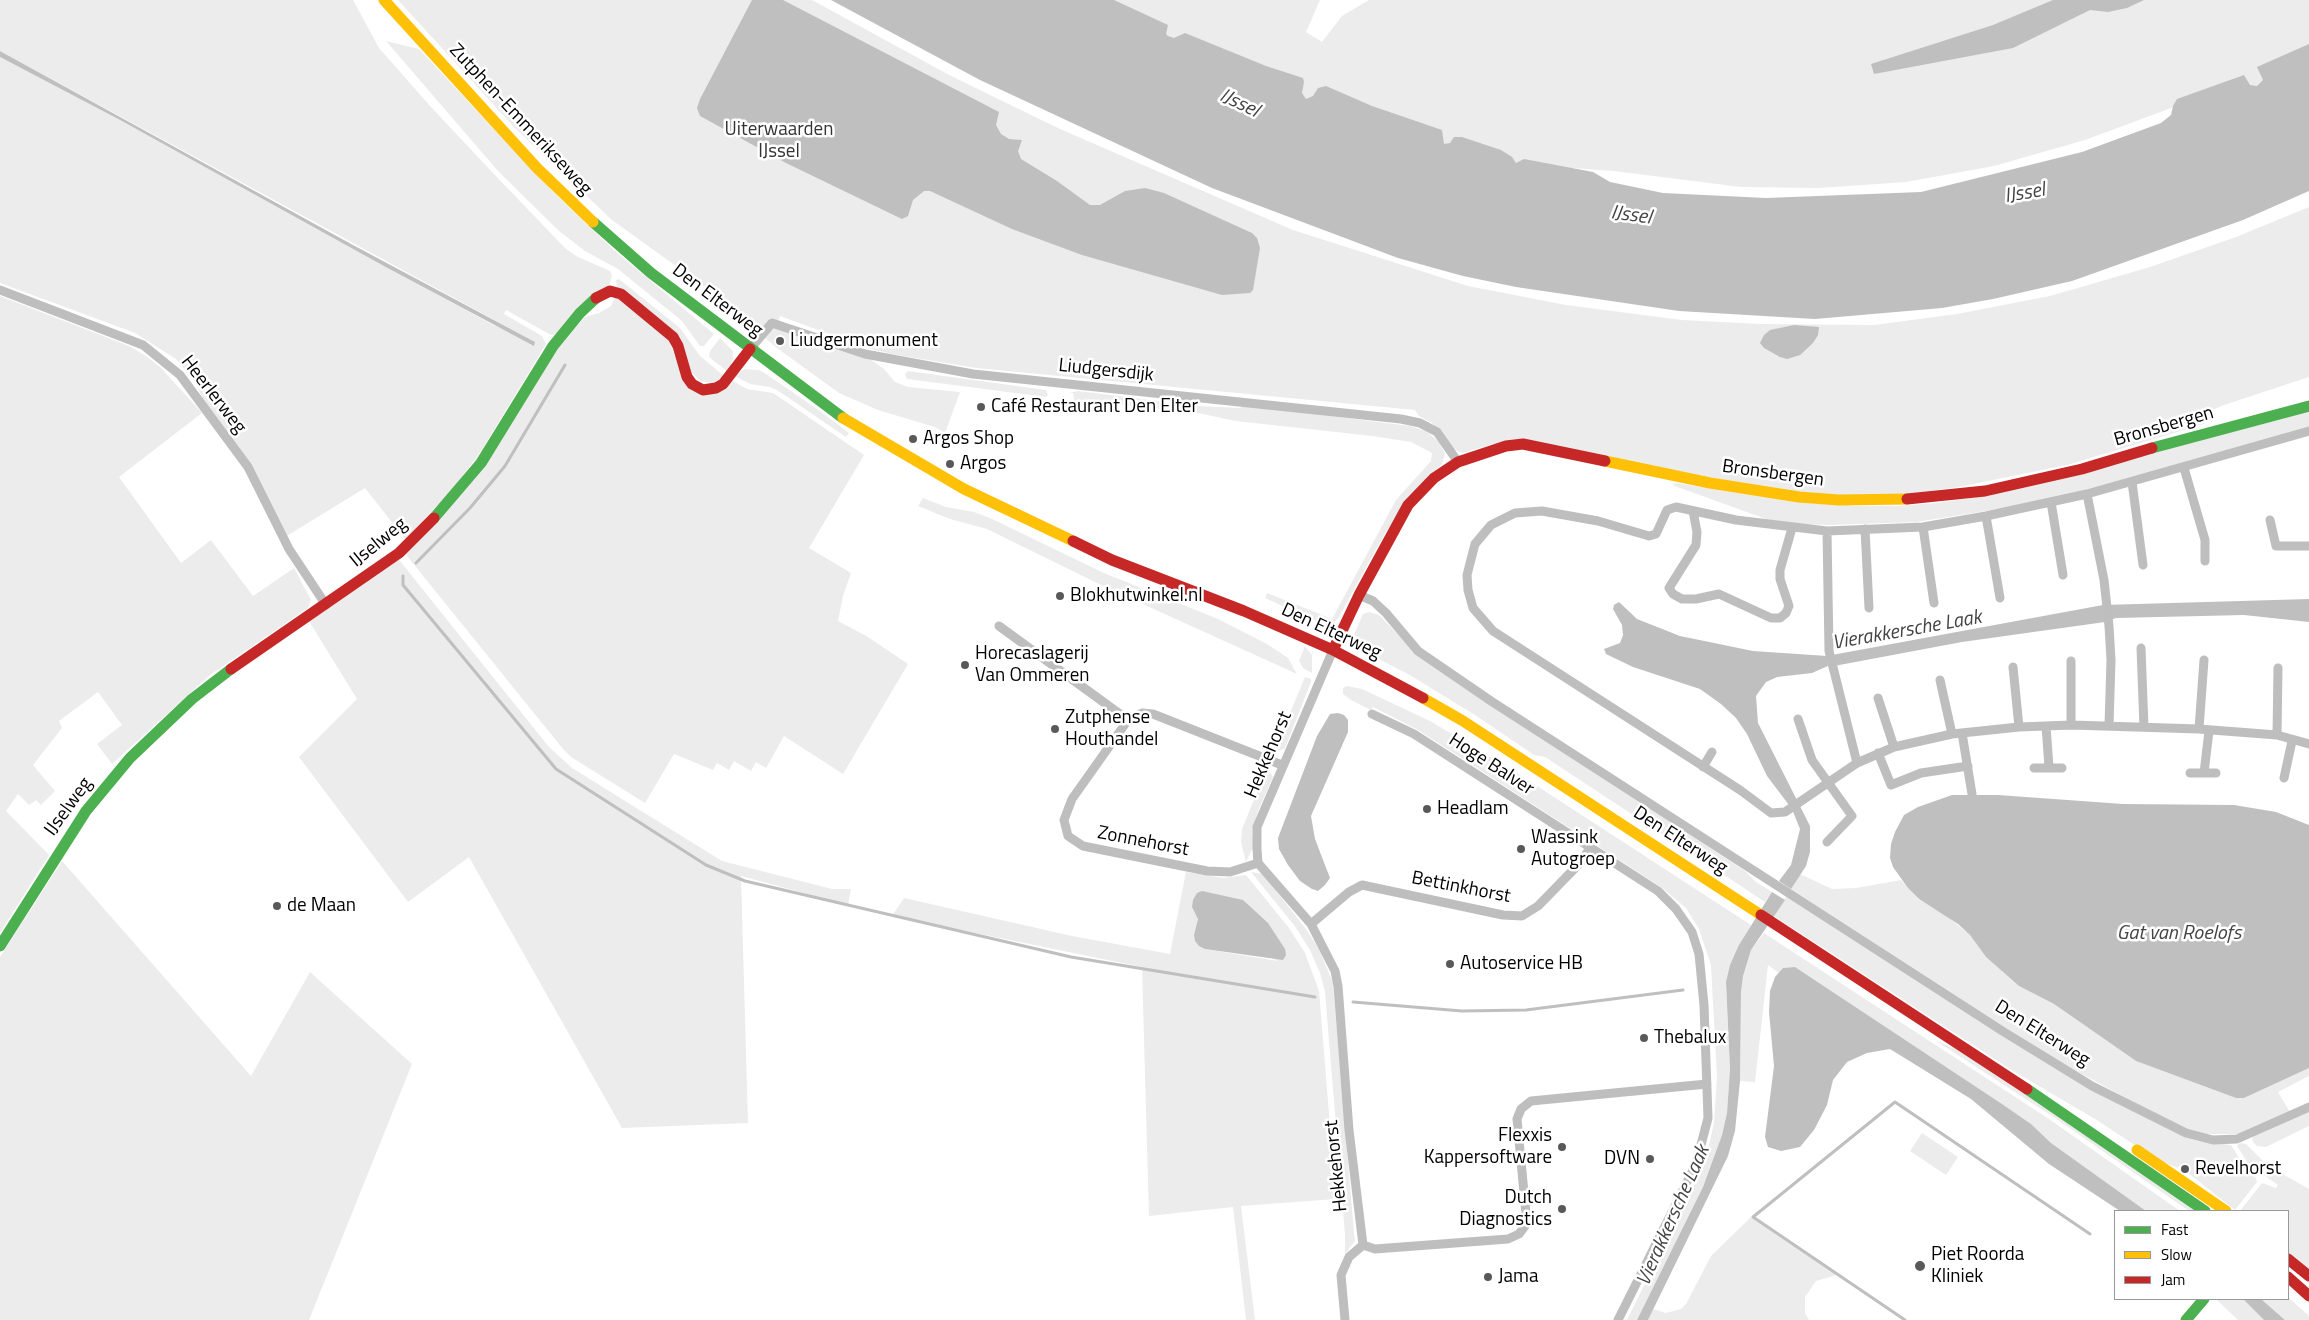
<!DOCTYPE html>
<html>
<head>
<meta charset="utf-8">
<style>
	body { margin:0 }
	#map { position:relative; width:2309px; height:1320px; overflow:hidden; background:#fff; font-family:"Titillium Web",sans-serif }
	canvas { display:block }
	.legend { position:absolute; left:2114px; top:1210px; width:175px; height:90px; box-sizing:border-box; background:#fff; border:1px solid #999; margin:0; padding:6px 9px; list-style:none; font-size:15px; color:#000 }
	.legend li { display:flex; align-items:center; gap:10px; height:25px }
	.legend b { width:25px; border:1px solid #999 }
</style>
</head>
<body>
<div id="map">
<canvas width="2309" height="1320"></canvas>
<ul class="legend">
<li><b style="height:6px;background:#4caf50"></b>Fast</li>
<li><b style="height:6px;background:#ffc107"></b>Slow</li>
<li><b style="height:6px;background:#c62828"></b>Jam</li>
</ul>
</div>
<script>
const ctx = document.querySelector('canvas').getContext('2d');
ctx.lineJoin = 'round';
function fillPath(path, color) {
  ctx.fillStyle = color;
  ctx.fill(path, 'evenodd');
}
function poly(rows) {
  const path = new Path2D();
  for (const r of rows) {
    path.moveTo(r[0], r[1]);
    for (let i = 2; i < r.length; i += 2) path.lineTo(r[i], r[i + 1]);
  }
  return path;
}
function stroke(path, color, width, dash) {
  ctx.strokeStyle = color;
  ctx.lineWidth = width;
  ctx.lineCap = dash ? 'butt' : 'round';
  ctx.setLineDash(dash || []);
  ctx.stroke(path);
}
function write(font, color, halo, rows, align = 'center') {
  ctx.font = font + ' "Titillium Web",sans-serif';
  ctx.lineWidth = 5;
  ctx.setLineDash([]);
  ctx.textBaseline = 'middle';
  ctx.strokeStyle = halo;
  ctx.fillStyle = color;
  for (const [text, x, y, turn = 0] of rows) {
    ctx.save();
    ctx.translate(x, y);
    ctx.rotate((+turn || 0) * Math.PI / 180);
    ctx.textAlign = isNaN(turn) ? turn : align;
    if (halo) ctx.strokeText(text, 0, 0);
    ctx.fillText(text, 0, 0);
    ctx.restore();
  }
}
fillPath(poly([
	[0,0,353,0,379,48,431,107,493,173,565,248,576,256,610,271,612,275,609,287,556,334,551,335,506,310,504,314,542,336,546,344,480,453,459,483,405,539,365,488,285,537,205,405,197,385,176,359,135,333,0,283,0,57,120,120,493,325,535,342,0,51],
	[398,0,812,0,951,76,1060,129,1293,230,1468,286,1566,305,1682,320,1760,324,1874,325,1957,314,2050,296,2150,267,2236,237,2309,207,2309,377,2224,405,2202,414,2204,424,2067,465,1959,487,1907,494,1855,496,1800,492,1493,444,1462,453,1453,449,1443,434,1432,423,1419,416,1415,410,976,368,892,354,867,348,780,316,777,328,870,359,884,369,895,382,908,387,960,392,945,433,935,427,878,410,839,393,777,348,705,287,612,220,515,128],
	[1090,0,1320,0,1306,32,1322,42,1342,16,1369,0,2309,0,2309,61,2256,87,2190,101,2085,140,1994,166,1906,182,1819,188,1741,187,1614,171,1515,164,1447,147,1305,101],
	[386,41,419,49,553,192,615,251,714,334,704,346,700,346,682,321,618,269,585,251,559,231,498,171],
	[619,279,680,328,700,356,724,376,713,383,700,381,691,371,680,337,617,287,616,280],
	[0,296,129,346,146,356,161,368,202,413,119,477,181,563,211,540,253,596,294,568,311,600,308,608,210,675,112,764,97,744,122,725,98,692,59,721,62,728,33,765,55,791,41,805,36,800,29,805,18,794,6,811,49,855,0,933],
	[615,297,668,338,686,385,733,381,747,389,773,393,864,455,809,548,851,573,843,596,838,621,868,637,908,664,843,774,784,736,766,768,756,762,751,771,734,761,729,770,717,763,713,770,674,754,645,803,571,757,563,749,407,556,406,553,555,350,585,317,599,313,611,306],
	[720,338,733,351,733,359,728,372,709,357,710,351],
	[744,369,759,370,766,374,820,411,849,433,846,437,777,390,770,387,750,384,735,376],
	[908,371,1046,390,1048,395,1046,397,907,379,905,374],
	[1078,391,1199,406,1240,408,1243,405,1410,426,1426,431,1439,442,1445,454,1442,464,1429,475,1385,533,1339,617,1333,624,1327,626,1265,598,1267,593,1332,619,1396,500,1431,461,1432,453,1411,442,1372,436,1236,421,1198,413,1074,400,1073,393,1069,393],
	[2309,411,2309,428,2100,487,2011,507,1916,522,1829,525,1798,524,1766,519,1672,485,1677,483,1744,494,1856,506,1897,506,1936,503,1985,496],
	[923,498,946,507,974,512,990,518,1104,573,1218,619,1267,644,1288,658,1297,674,1101,585,987,529,950,519,918,506],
	[397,560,400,561,549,747,572,768,722,861,832,889,851,889,848,905,741,876,748,1123,622,1128,469,857,408,902,299,757,357,699,309,621],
	[1369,612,1379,615,1417,654,1745,871,1756,882,1772,892,1765,902,1545,757,1534,755,1475,715,1408,674,1363,651,1366,644,1354,635,1363,614],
	[1305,646,1312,655,1312,673,1304,669,1299,661],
	[1305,677,1311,679,1311,682,1285,748,1273,754],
	[1347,686,1362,689,1430,721,1514,771,1751,925,1730,965,1726,986,1730,1069,1727,1113,1722,1135,1703,1187,1637,1320,1627,1320,1700,1173,1708,1150,1714,1123,1717,1077,1711,965,1699,929,1686,908,1661,887,1418,730,1373,707,1371,710,1351,700,1343,694,1343,688],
	[1267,768,1273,777,1258,811,1252,831,1254,845,1246,862,1241,842,1242,829],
	[62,861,251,1076,310,972,412,1064,309,1320,0,1320,0,957],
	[1186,872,1224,878,1246,875,1289,928,1305,953,1319,991,1336,1199,1241,1206,1255,1320,1246,1320,1233,1207,1149,1216,1142,967,892,916,904,898,1072,936,1170,954],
	[1198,919,1278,961,1205,949,1194,935],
	[1251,872,1263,874,1306,929,1319,949,1333,983,1354,1233,1355,1241,1345,1254,1345,1235,1325,992,1320,973,1310,950,1294,925],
	[1800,874,1832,889,1856,888,1901,880,1918,899,1944,914,1970,935,1986,957,2019,986,2054,1004,2136,1061,2236,1098,2244,1098,2309,1068,2309,1076,2278,1092,2290,1112,2240,1134,2198,1134,2174,1124,2056,1060,1791,889],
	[1787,895,1984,1024,2055,1068,2178,1133,2199,1141,2231,1145,2246,1169,2256,1178,2257,1182,2235,1210,2187,1172,2188,1169,2185,1167,2183,1169,2179,1166,2178,1168,2156,1159,2095,1119,2010,1069,1774,916],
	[1764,933,2049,1119,2180,1211,2146,1211,2051,1143,2031,1124,2002,1104,1795,967,1783,968,1779,973,1768,965,1755,1082,1740,1081,1741,992,1743,976,1751,950],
	[1936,1041,1957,1049,2023,1092,2195,1211,2189,1211,2055,1118],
	[2309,1111,2309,1126,2266,1147,2257,1146,2253,1142,2252,1138,2254,1136],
	[1922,1133,1958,1157,1946,1175,1910,1151],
	[2240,1143,2246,1144,2268,1166,2309,1189,2309,1272,2288,1255,2288,1211,2240,1211,2262,1183,2276,1188,2278,1185,2249,1165,2237,1146],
	[1751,1217,1837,1275,1816,1281,1805,1297,1805,1313,1809,1320,1648,1320,1653,1309,1666,1313,1681,1309,1686,1304,1711,1256],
	[2288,1297,2309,1316,2309,1320,2285,1320,2261,1299,2288,1299],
	[2216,1299,2243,1299,2264,1320,2238,1320]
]), '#ececec');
fillPath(poly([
	[752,0,783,0,999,112,996,125,1001,134,1009,139,1022,140,1018,151,1021,159,1057,181,1090,205,1100,205,1125,191,1145,188,1164,193,1252,233,1257,238,1260,248,1253,290,1250,293,1222,295,1082,255,1012,229,930,191,924,191,913,200,908,216,902,219,786,163,700,116,697,108,700,99],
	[831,0,1114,0,1168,25,1166,34,1168,36,1174,38,1185,33,1266,66,1303,78,1304,82,1302,93,1306,99,1313,96,1318,88,1326,86,1372,106,1442,130,1444,144,1450,143,1454,137,1462,137,1501,150,1512,157,1516,163,1524,159,1593,172,1610,182,1663,193,1766,198,1921,192,2082,152,2161,123,2171,115,2173,106,2177,99,2244,75,2250,85,2257,86,2263,80,2257,67,2309,44,2309,191,2243,220,2072,281,1993,299,1942,308,1815,319,1679,311,1516,287,1463,276,1398,258,1212,188,980,80],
	[2053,0,2144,0,2127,8,2108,12,2090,10,2013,48,1874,74,1871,64,1993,25],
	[0,51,353,245,535,342,534,346,384,266,120,120,0,57],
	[1794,325,1819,327,1818,335,1813,343,1800,355,1787,359,1780,357,1764,348,1760,343,1764,335,1770,330],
	[2309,599,2309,622,2244,615,2116,618,2105,622,1962,642,1834,666,1832,655,2103,605],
	[1619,602,1637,619,1680,636,1753,651,1827,656,1828,666,1812,673,1777,677,1766,682,1756,696,1758,723,1810,826,1810,852,1806,866,1791,889,1779,881,1791,865,1800,829,1792,809,1767,776,1747,734,1736,718,1721,704,1700,689,1633,667,1606,654,1604,649,1620,643,1623,635,1622,625,1613,609,1614,605],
	[1338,713,1344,715,1348,720,1348,732,1311,816,1315,839,1330,878,1325,885,1318,891,1312,889,1300,881,1288,865,1279,849,1278,838,1317,736,1330,714],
	[1952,795,1998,795,2123,804,2234,805,2276,812,2309,825,2309,1068,2244,1098,2236,1098,2136,1061,2054,1004,2019,986,1986,957,1970,935,1958,924,1919,899,1908,888,1893,867,1890,858,1891,844,1895,832,1904,815,1918,807],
	[1202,891,1243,900,1268,923,1285,949,1286,955,1283,960,1205,949,1199,946,1195,941,1194,935,1198,919,1192,907,1193,900,1197,893],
	[1772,892,1785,900,1751,950,1743,976,1741,992,1740,1081,1735,1131,1728,1156,1648,1320,1637,1320,1703,1187,1722,1135,1727,1113,1730,1069,1726,982,1730,965,1739,945],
	[1795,967,2002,1104,2031,1124,2051,1143,2146,1211,2120,1211,2049,1164,1971,1099,1890,1049,1867,1053,1847,1062,1833,1080,1827,1105,1814,1130,1800,1147,1781,1151,1768,1147,1765,1137,1774,1066,1769,1012,1770,991,1775,977,1783,968],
	[2243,1299,2261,1299,2285,1320,2264,1320]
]), '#bfbfbf');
stroke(poly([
	[416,563,470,508,505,466,565,365],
	[403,576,403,585,556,769,706,865,745,881,1071,957,1315,997],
	[1353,1002,1462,1011,1526,1010,1683,990],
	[1905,1320,1753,1217,1895,1102,2090,1234]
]), '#bfbfbf', 3);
stroke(poly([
	[0,290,143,345,180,375,248,467,289,549,326,605],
	[750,349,772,323,865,354,973,374,1401,419,1420,423,1437,432,1458,462],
	[2184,468,2205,540,2205,561],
	[2132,482,2143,565],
	[2087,494,2104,580,2109,626,2111,660,2109,726],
	[2051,502,2063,575],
	[1693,511,1697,532,1696,545,1669,588,1673,594,1682,599,1696,599,1719,594,1771,618,1780,618,1786,613,1789,606,1780,579,1780,570,1792,528],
	[1986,516,2000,598],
	[2270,520,2276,546,2309,546],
	[1923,527,1934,603],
	[1865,529,1869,608],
	[1827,531,1829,651,1857,763,1894,747,1952,734,2019,727,2071,725,2199,729,2277,735,2309,744],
	[1359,595,1373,601,1386,613,1418,651,1491,701,2004,1032,2092,1086,2186,1133,2213,1140,2237,1139,2309,1107],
	[999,626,1128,720],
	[2141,648,2144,727],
	[1333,650,1257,827,1257,849,1258,863,1311,924,1335,971,1338,986,1349,1130,1363,1245,1375,1249,1508,1239,1519,1234,1525,1226,1526,1214,1517,1119,1521,1109,1531,1101,1707,1084],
	[2013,667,2019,727],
	[1940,680,1952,734],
	[1878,698,1894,747],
	[1372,714,1414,734,1658,891,1676,909,1692,932,1699,954,1704,1005,1708,1118,1696,1164,1618,1320],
	[1798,719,1812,760,1852,816,1827,842],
	[2071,725,2071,661],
	[2046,726,2049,767],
	[2199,729,2204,660],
	[1962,733,1972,794],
	[2277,735,2278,668],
	[1878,753,1891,785,1921,773,1968,766],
	[1857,763,1785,812,1771,813,1740,790,1493,631,1473,608,1468,590,1467,575,1475,544,1491,525,1515,513,1542,511,1598,521,1649,536,1656,534,1667,510,1676,507,1736,520,1827,531,1923,527,1986,516,2087,494,2309,431],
	[1703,767,1712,752],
	[2034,768,2062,768],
	[2190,773,2216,773],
	[2204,773,2209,731],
	[2284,778,2292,741],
	[1258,863,1230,872,1207,871,1083,846,1068,836,1064,820,1072,799,1128,720,1142,713,1153,714,1282,765],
	[1311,924,1349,892,1362,885,1503,915,1522,916,1538,906,1580,863,1590,848],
	[1345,1320,1341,1275,1349,1257,1363,1245]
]), '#bebebe', 9);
stroke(poly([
	[593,222,651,273,843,418],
	[2152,448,2309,406],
	[434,518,481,463,553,346,580,313,596,298],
	[0,946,86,811,130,758,192,699,231,669],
	[2027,1089,2205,1211],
	[2186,1320,2204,1299]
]), '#4caf50', 11);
stroke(poly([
	[384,0,537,168,593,222],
	[843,418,964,489,1073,541],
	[1605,461,1710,483,1799,497,1839,500,1907,499],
	[1423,698,1463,721,1761,915],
	[2137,1150,2226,1211]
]), '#ffc107', 11);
stroke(poly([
	[596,298,610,291,621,294,673,337,678,346,687,377,692,384,703,390,716,388,723,384,750,349],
	[1907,499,1985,491,2082,469,2152,448],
	[1073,541,1112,560,1244,611,1333,650,1423,698],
	[1333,650,1359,595,1408,505,1434,478,1458,462,1506,446,1523,444,1605,461],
	[231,669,399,553,434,518],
	[1761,915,2027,1089],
	[2288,1259,2309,1276],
	[2288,1277,2309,1296]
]), '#c62828', 11);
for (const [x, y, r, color] of [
	[780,341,5,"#595959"],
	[981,407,5,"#595959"],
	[913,439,5,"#595959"],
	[950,464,5,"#595959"],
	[1060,596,5,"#595959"],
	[965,665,5,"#595959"],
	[1055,729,5,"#595959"],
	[1427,809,5,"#595959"],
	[1521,849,5,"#595959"],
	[277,906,5,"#595959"],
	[1450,964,5,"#595959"],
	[1644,1038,5,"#595959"],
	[1562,1147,5,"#595959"],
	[1650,1159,5,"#595959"],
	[2185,1169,5,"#595959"],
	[1562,1209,5,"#595959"],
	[1920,1266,6,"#595959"],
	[1488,1277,5,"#595959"]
]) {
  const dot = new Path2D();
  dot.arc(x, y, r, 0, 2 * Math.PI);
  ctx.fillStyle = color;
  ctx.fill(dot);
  stroke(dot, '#fff', 2);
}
write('19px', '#000', '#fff', [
	["Zutphen-Emmerikseweg",520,120,47],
	["Den Elterweg",717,301,37],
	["Liudgersdijk",1106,371,6],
	["Heerlerweg",213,395,52],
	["Bronsbergen",2164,427,-16],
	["Bronsbergen",1773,474,8],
	["IJselweg",379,543,-39],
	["Den Elterweg",1331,632,25],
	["Hekkehorst",1269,755,-67],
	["Hoge Balver",1491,765,33],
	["IJselweg",69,807,-54],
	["Den Elterweg",1680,841,33],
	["Zonnehorst",1143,842,11],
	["Bettinkhorst",1461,888,11],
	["Den Elterweg",2042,1034,32],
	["Hekkehorst",1337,1166,-96]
]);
write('19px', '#333', '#fff', [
	["Uiterwaarden",779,130],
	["IJssel",779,152]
]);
write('19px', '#000', '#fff', [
	["Liudgermonument",790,341],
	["Café Restaurant Den Elter",991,407],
	["Argos Shop",923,439],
	["Argos",960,464],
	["Blokhutwinkel.nl",1070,596],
	["Horecaslagerij",975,654],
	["Van Ommeren",975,676],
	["Zutphense",1065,718],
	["Houthandel",1065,740],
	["Headlam",1437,809],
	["Wassink",1531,838],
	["Autogroep",1531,860],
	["de Maan",287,906],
	["Autoservice HB",1460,964],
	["Thebalux",1654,1038],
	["Flexxis",1552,1136,"right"],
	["Kappersoftware",1552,1158,"right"],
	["DVN",1640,1159,"right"],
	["Revelhorst",2195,1169],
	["Dutch",1552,1198,"right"],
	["Diagnostics",1552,1220,"right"],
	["Piet Roorda",1931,1255],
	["Kliniek",1931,1277],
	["Jama",1498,1277]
], 'left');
write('italic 20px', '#444', '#fff', [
	["IJssel",1239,104,26],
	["IJssel",2025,194,-10],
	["IJssel",1631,216,8],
	["Vierakkersche Laak",1907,631,-10],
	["Gat van Roelofs",2179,934],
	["Vierakkersche Laak",1674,1216,-66]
]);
</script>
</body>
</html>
